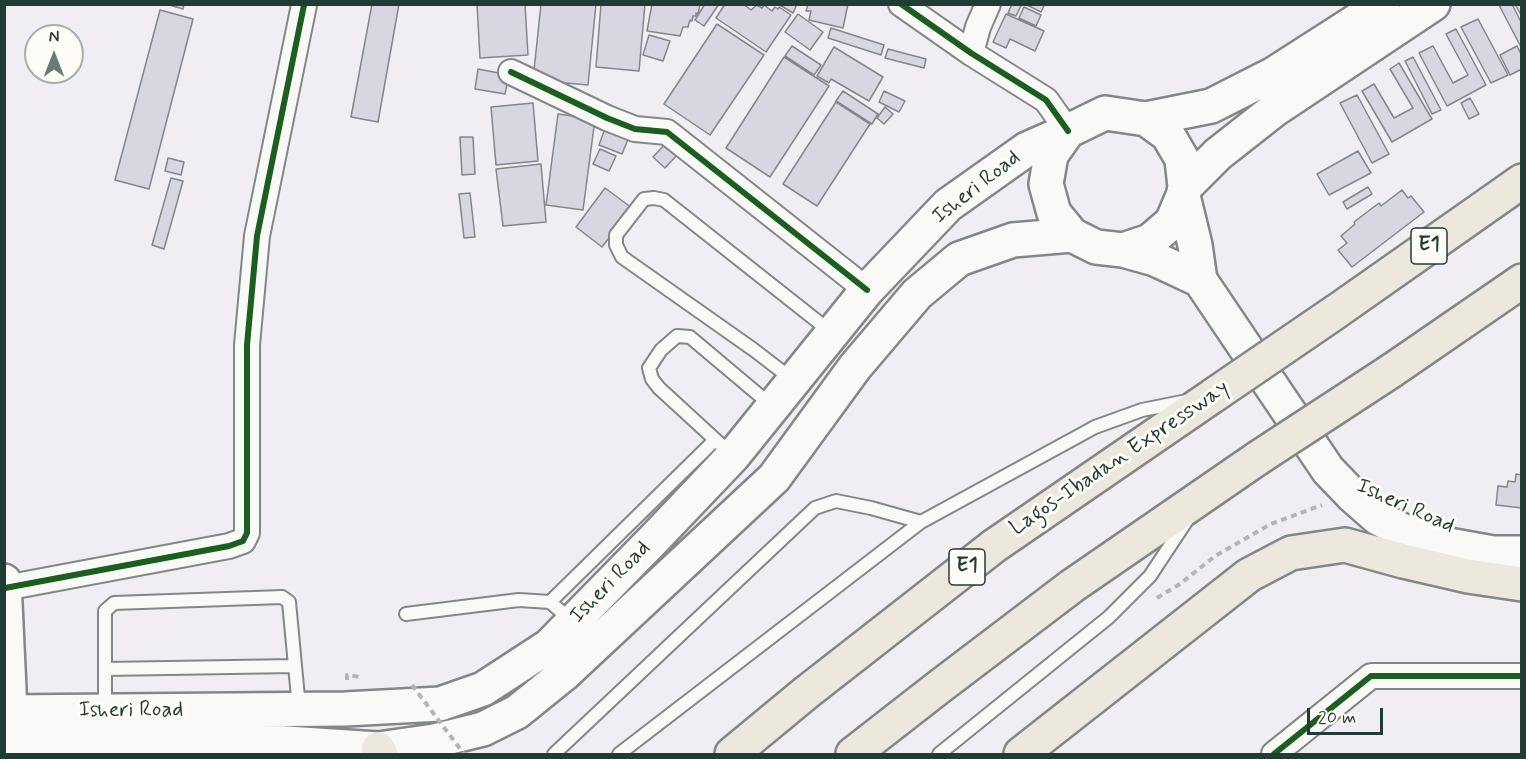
<!DOCTYPE html>
<html>
<head>
<meta charset="utf-8">
<style>
	body { margin:0 }
	#map { position:relative; width:1526px; height:759px; overflow:hidden; background:#f0eef2; font-family:Mynerve,sans-serif }
	canvas { display:block }
	.frame { position:absolute; inset:0; border:6px solid #1f3d34; pointer-events:none }
	.north { position:absolute; left:24px; top:24px; width:60px; height:60px; box-sizing:border-box; background:#fdfcf7; border:2px solid #a4b0a9; border-radius:50%; rotate:0deg; font-size:16px; font-weight:700; line-height:24px; text-align:center; color:#1f3d34 }
	.north::after { content:''; display:block; margin:auto; width:21px; height:27px; background:#687b76; clip-path:polygon(50% 0,100% 100%,50% 72%,0 100%) }
	.scale { position:absolute; left:1307px; top:708px; width:76px; height:27px; box-sizing:border-box; border:3px solid #1f3d34; border-top:0; padding-left:8px; font-size:18px; line-height:21px; white-space:nowrap; color:#1f3d34; -webkit-text-stroke:4px #fdfcf7; paint-order:stroke }
</style>
</head>
<body>
<div id="map">
<canvas width="1526" height="759"></canvas>
<div class="frame"></div>
<div class="north">N</div>
<div class="scale">20 m</div>
</div>
<script>
const ctx = document.querySelector('canvas').getContext('2d');
ctx.lineJoin = 'round';
function fillPath(path, color) {
  ctx.fillStyle = color;
  ctx.fill(path, 'evenodd');
}
function poly(rows) {
  const path = new Path2D();
  for (const r of rows) {
    path.moveTo(r[0], r[1]);
    for (let i = 2; i < r.length; i += 2) path.lineTo(r[i], r[i + 1]);
  }
  return path;
}
function stroke(path, color, width, dash) {
  ctx.strokeStyle = color;
  ctx.lineWidth = width;
  ctx.lineCap = dash ? 'butt' : 'round';
  ctx.setLineDash(dash || []);
  ctx.stroke(path);
}
function write(font, color, halo, rows, align = 'center') {
  ctx.font = font + ' Mynerve,sans-serif';
  ctx.lineWidth = 6;
  ctx.setLineDash([]);
  ctx.textBaseline = 'middle';
  ctx.strokeStyle = halo;
  ctx.fillStyle = color;
  for (const [text, x, y, turn = 0] of rows) {
    ctx.save();
    ctx.translate(x, y);
    ctx.rotate((+turn || 0) * Math.PI / 180);
    ctx.textAlign = isNaN(turn) ? turn : align;
    if (halo) ctx.strokeText(text, 0, 0);
    ctx.fillText(text, 0, 0);
    ctx.restore();
  }
}
const building = poly([
	[166,4,184,4,183,9,166,4],
	[372,4,399,4,378,122,351,117,372,4],
	[477,4,525,4,528,55,480,58,477,4],
	[541,4,596,4,588,85,533,80,541,4],
	[601,4,645,4,639,71,596,67,601,4],
	[652,4,700,4,698,14,696,13,696,16,693,16,692,21,690,20,688,27,683,27,680,36,647,31,652,4],
	[705,4,719,4,704,26,695,20,705,4],
	[725,4,743,4,751,10,757,5,762,8,764,5,772,11,775,7,778,9,779,7,791,15,766,52,716,18,725,4],
	[778,4,797,4,793,13,778,4],
	[808,4,848,4,843,28,809,20,811,11,806,11,808,4],
	[1012,4,1022,4,1016,16,1008,13,1012,4],
	[1025,4,1045,4,1041,12,1025,4],
	[1512,4,1522,24,1522,49,1499,5,1512,4],
	[1515,4,1522,4,1522,17,1515,4],
	[1024,7,1041,15,1036,26,1019,18,1024,7],
	[160,10,193,19,149,189,115,180,160,10],
	[798,14,823,32,810,50,785,32,798,14],
	[1006,14,1044,31,1035,51,1010,39,1006,48,993,42,1006,14],
	[1478,19,1508,75,1491,83,1461,27,1478,19],
	[717,24,764,55,710,135,664,104,717,24],
	[831,28,884,45,881,55,828,38,831,28],
	[1456,29,1486,85,1447,106,1419,53,1433,46,1453,83,1468,75,1446,34,1456,29],
	[649,35,670,41,663,61,643,55,649,35],
	[792,46,821,65,814,75,785,56,792,46],
	[1517,46,1522,56,1522,69,1510,75,1500,55,1517,46],
	[834,47,883,77,869,101,831,79,829,83,817,76,834,47],
	[888,49,926,59,924,68,885,58,888,49],
	[784,57,829,86,770,177,726,148,784,57],
	[1413,57,1441,110,1432,114,1405,61,1413,57],
	[1399,63,1432,119,1392,142,1362,91,1374,84,1394,118,1413,108,1390,69,1399,63],
	[478,69,509,75,505,94,475,89,478,69],
	[843,91,878,114,872,124,836,101,843,91],
	[884,91,905,101,899,112,879,102,884,91],
	[1357,95,1389,154,1372,163,1340,103,1357,95],
	[1470,98,1479,114,1469,119,1461,103,1470,98],
	[836,102,870,124,817,206,783,184,836,102],
	[533,103,538,161,496,165,491,107,533,103],
	[885,107,893,114,884,124,877,118,885,107],
	[558,114,595,119,583,210,546,205,558,114],
	[607,123,631,132,622,154,599,145,607,123],
	[460,137,473,137,475,174,462,175,460,137],
	[666,143,678,154,665,168,653,157,666,143],
	[600,149,616,156,609,171,593,164,600,149],
	[1358,151,1371,173,1329,195,1317,174,1358,151],
	[168,158,184,162,181,175,165,171,168,158],
	[541,164,546,222,503,226,496,169,541,164],
	[171,178,183,181,164,249,152,245,171,178],
	[1368,187,1372,194,1347,209,1343,202,1368,187],
	[605,188,632,208,602,247,576,227,605,188],
	[1402,190,1408,198,1411,196,1424,212,1352,267,1338,250,1347,243,1341,236,1355,224,1354,222,1379,203,1381,206,1402,190],
	[470,193,475,237,464,238,459,194,470,193],
	[1516,474,1522,475,1522,508,1496,505,1498,486,1507,487,1508,481,1515,482,1516,474]
]);
fillPath(building, '#d8d6e1');
stroke(building, '#838787', 1.5);
const lane = poly([
	[793,380,754,350,622,257,616,245,616,235,644,199,654,198,664,200,831,332],
	[732,455,659,388,652,379,649,368,661,350,677,336,690,337,772,406],
	[550,602,715,440],
	[406,614,519,600,550,602,572,621],
	[105,669,295,666],
	[105,710,105,611,114,603,282,597,289,602,299,708],
	[554,754,815,508,836,501,871,508,921,522],
	[619,754,921,522,1095,427,1142,410,1187,401],
	[939,754,1109,617,1150,576,1187,520]
]);
const street = poly([
	[901,4,971,53,1046,100,1068,131],
	[971,53,978,27,988,4],
	[511,72,607,118,635,129,667,132,867,290],
	[5,588,229,546,243,541,247,533,247,345,257,236,304,5],
	[1274,754,1371,676,1522,676]
]);
const secondary = poly([
	[1146,119,1211,106,1274,74,1383,4],
	[1185,187,1218,154,1274,110,1433,4],
	[1183,196,1172,222,1150,241,1123,250,1096,247,1072,235,1054,213,1046,184,1051,155,1068,131,1105,113,1146,119,1168,135,1182,159,1185,187,1183,196,1195,245,1200,280,1328,470,1353,496,1378,518,1405,532,1429,541,1454,546,1493,553,1522,553],
	[1123,250,1155,259,1200,280],
	[4,581,10,711],
	[4,712,345,709,440,704,483,689,549,646,654,539,733,456,867,290,948,205,1027,149,1068,131],
	[4,742,271,742,378,749,434,741,483,729,517,712,564,674,774,478,855,367,917,294,959,259,1013,240,1072,235]
]);
const highway = poly([
	[1337,311,1522,181],
	[1391,371,1522,281],
	[378,749,381,754],
	[732,754,807,692,994,546,1214,395],
	[853,754,939,687,1072,586,1258,458],
	[1021,754,1249,575,1291,553,1345,545,1403,561,1468,576,1522,584]
]);
stroke(lane, '#838787', 16);
stroke(street, '#838787', 28);
stroke(secondary, '#838787', 38);
stroke(highway, '#838787', 38);
stroke(poly([
	[1157,598,1180,584,1215,556,1271,524,1322,505],
	[347,680,347,675,361,677]
]), '#b3b6b5', 4, [6, 4.5]);
stroke(lane, '#f9f9f8', 12);
stroke(street, '#f9f9f8', 24);
stroke(secondary, '#f9f9f8', 33);
stroke(highway, '#ece8dd', 33);
const highwayBridge = poly([
	[1214,395,1337,311],
	[1258,458,1391,371]
]);
stroke(highwayBridge, '#838787', 38, []);
stroke(poly([
	[412,685,464,754]
]), '#b3b6b5', 4, [6, 4.5]);
stroke(highwayBridge, '#ece8dd', 33);
stroke(poly([
	[901,4,971,53,1046,100,1068,131],
	[511,72,607,118,635,129,667,132,867,290],
	[5,588,229,546,243,541,247,533,247,345,257,236,304,5],
	[1274,754,1371,676,1522,676]
]), '#1b5e20', 6);
for (const [x, y, w] of [
	[1429,246,36],
	[967,567,36]
]) {
  const box = new Path2D();
  box.roundRect(x - w / 2, y - 18, w, 36, 4.5);
  ctx.fillStyle = '#fdfcf7';
  ctx.fill(box);
  stroke(box, '#1f3d34', 1.5);
}
write('bold 21px', '#1f3d34', null, [
	["E1",1429,246],
	["E1",967,567]
]);
write('22px', '#1f3d34', '#fdfcf7', [
	["Isheri Road",977,188,-38],
	["Lagos-Ibadan Expressway",1120,459,-34],
	["Isheri Road",1405,507,24],
	["Isheri Road",611,583,-46],
	["Isheri Road",131,711]
]);
</script>
</body>
</html>
